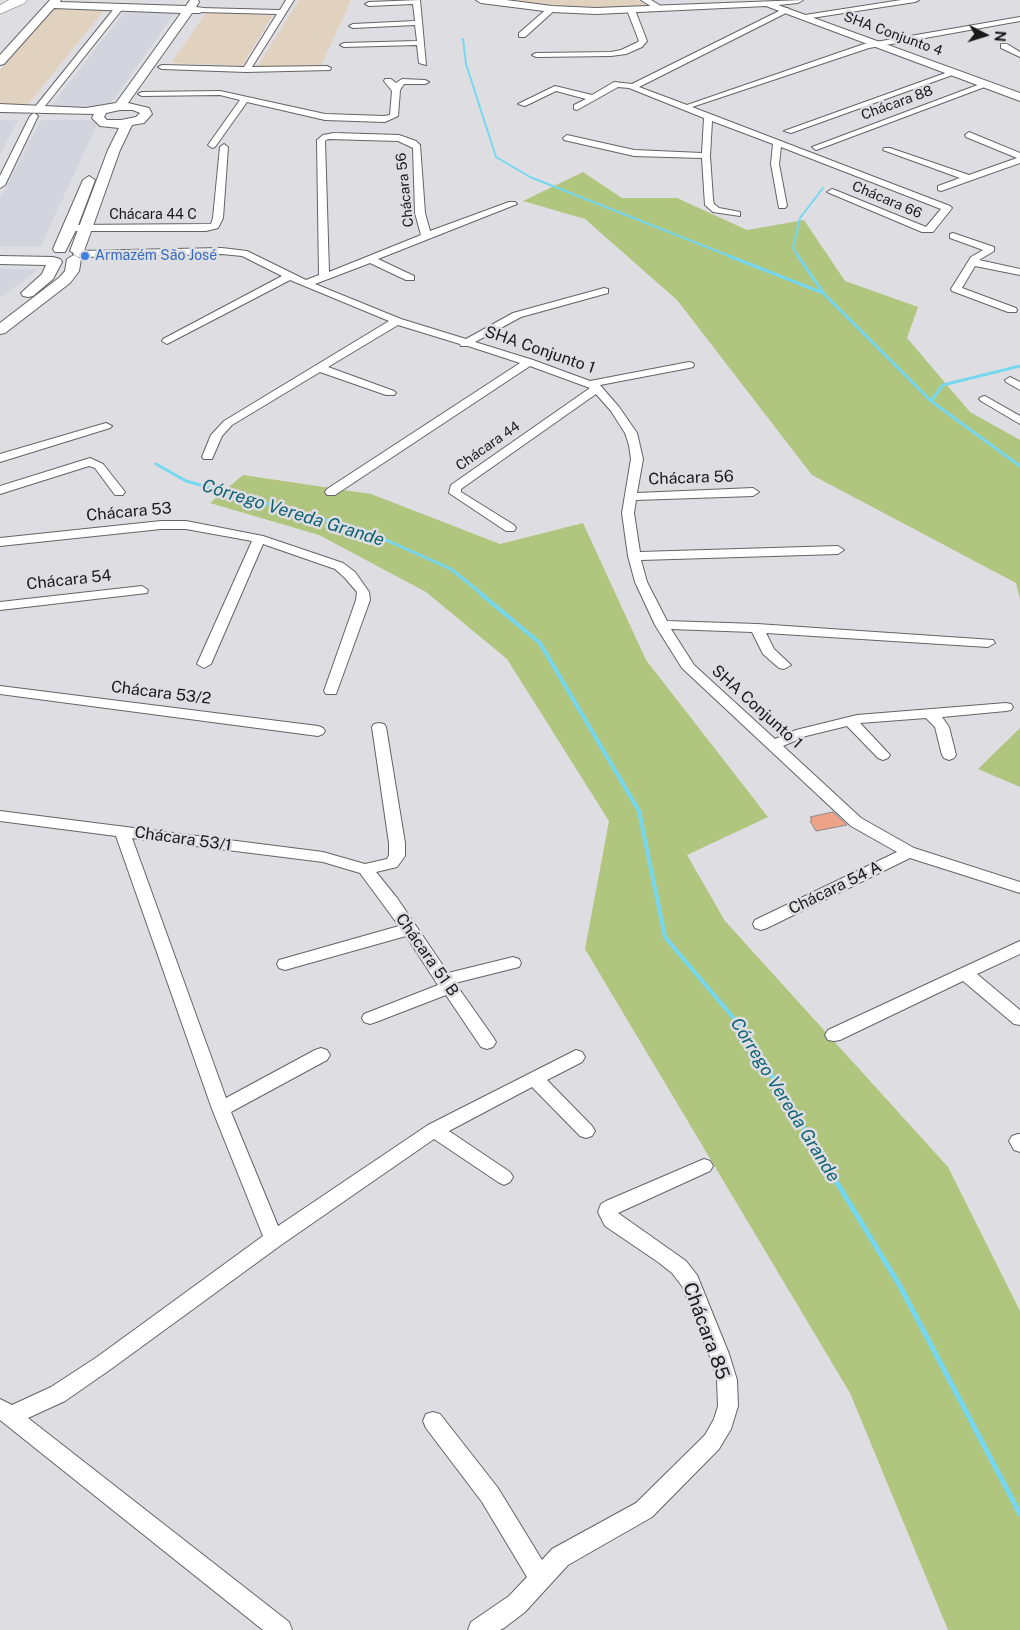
<!DOCTYPE html>
<meta charset="utf-8">
<style>
body{margin:0}
#map{position:relative;width:1020px;height:1630px;overflow:hidden;background:#dedee2;font-family:"Public Sans",sans-serif}
canvas{display:block}
.north{position:absolute;left:960px;top:10px;width:50px;height:50px;-webkit-text-stroke:4px #dedee2;paint-order:stroke;rotate:95deg;font-size:14px;font-weight:700;line-height:20px;text-align:center;color:#19191a}
.north::after{content:'';display:block;margin:auto;width:18px;height:22px;background:#19191a;clip-path:polygon(50% 0,100% 100%,50% 72%,0 100%)}
</style>
<div id="map">
<canvas width="1020" height="1630"></canvas>
<div class="north">N</div>
</div>
<script>
const context = document.querySelector('canvas').getContext('2d');
context.lineJoin = 'round';
function fill(path, color) { context.fillStyle = color; context.fill(path, 'evenodd'); }
const poly = rows => new Path2D(rows.map(r => 'M' + r).join(''));
function strokePath(path, color, width, dash) { context.strokeStyle = color; context.lineWidth = width; context.lineCap = dash ? 'butt' : 'round'; context.setLineDash(dash || []); context.stroke(path); }
function drawText(font, color, halo, rows, align = 'center') {
  context.font = font + ' "Public Sans",sans-serif'; context.lineWidth = 5; context.setLineDash([]); context.textBaseline = 'middle'; context.strokeStyle = halo; context.fillStyle = color; for (const [text, x, y, turn = 0] of rows) {
    context.save(); context.translate(x, y); context.rotate((+turn || 0) * Math.PI / 180); context.textAlign = isNaN(turn) ? turn : align; if (halo) context.strokeText(text, 0, 0); context.fillText(text, 0, 0); context.restore();
  }
}
fill(poly([
 [126,10,176,11,107,109,50,107],
 [0,120,18,120,0,154],
 [41,120,99,120,41,246,0,246,0,198],
 [0,269,39,269,0,298]
]), '#d4d4df');
fill(poly([
 [299,0,351,0,321,66,257,67],
 [508,0,638,0,648,6,605,8,555,7],
 [54,7,105,9,27,106,0,105,0,70],
 [206,13,273,15,242,66,171,63]
]), '#e1d2c0');
fill(poly([
 [583,172,622,198,677,198,747,230,804,220,845,281,918,307,907,338,970,412,1020,440,1020,599,1016,583,812,475,677,300,585,219,523,201],
 [243,475,371,494,500,544,583,523,646,660,768,817,687,855,725,921,948,1167,1020,1311,1020,1630,948,1630,850,1393,585,949,609,821,507,659,426,592,319,535,210,503],
 [1020,728,1020,787,978,769]
]), '#b0c57e');
strokePath(poly([
 [463,39,466,64,496,157,530,177,732,257],
 [799,257,793,248,800,218,823,188]
]), '#76d7f1', 2);
strokePath(poly([
 [729,256,823,293,931,401,1020,466],
 [798,256,822,291],
 [931,401,943,385,1020,366],
 [156,464,186,481,366,531,451,569,483,595]
]), '#76d7f1', 3);
strokePath(poly([
 [481,594,540,643,639,811,665,937,742,1028,750,1042]
]), '#76d7f1', 4);
strokePath(poly([
 [750,1040,900,1286,1020,1514]
]), '#76d7f1', 5);
const building = poly([
 [833,812,847,825,816,831,810,821,812,820,810,817,833,812]
]);
fill(building, '#eea287');
strokePath(building, '#8d8887', 1);
const street = poly([
 [286,0,294,0,252,67,327,66,331,68,330,70,246,72,162,69,158,67,162,65,244,67,277,14,200,12,196,10,200,8,280,10,286,0],
 [420,0,426,65,419,63,417,45,344,47,340,45,344,43,417,41,415,25,353,28,349,26,353,24,415,21,413,4,369,6,365,4,369,2,420,0],
 [641,0,651,0,664,8,657,10,641,0],
 [901,0,919,0,915,2,805,19,801,17,805,15,901,0],
 [117,5,124,7,41,111,35,111,35,107,117,5],
 [549,7,556,9,525,37,519,37,519,33,549,7],
 [628,8,635,10,647,41,642,47,626,54,611,56,536,57,532,55,536,53,611,52,621,50,636,43,639,41,627,10,628,8],
 [785,8,788,8,788,12,639,87,687,105,864,44,1020,17,1020,21,869,48,692,107,950,206,952,208,933,232,922,232,827,192,832,189,835,190,926,227,941,209,781,147,779,164,787,206,785,208,779,208,771,164,773,144,712,121,710,156,713,199,714,204,719,208,740,212,740,216,713,212,705,205,702,158,634,156,564,140,563,138,567,135,634,150,702,153,704,118,629,88,618,87,577,110,574,109,574,105,586,99,556,91,525,106,518,104,555,86,592,95,614,82,632,84,785,8],
 [1001,44,1007,44,1020,52,1020,57,1001,48,1001,44],
 [951,71,958,73,791,133,784,131,951,71],
 [385,79,391,79,396,83,402,79,425,80,429,82,425,84,404,84,400,90,398,116,385,122,325,120,247,102,215,147,212,148,208,145,240,100,220,95,142,96,138,94,142,92,220,91,325,114,384,116,390,115,392,91,384,81,385,79],
 [983,83,990,85,819,149,816,150,812,147,983,83],
 [34,113,38,116,5,185,0,188,0,176,30,116,34,113],
 [969,132,1020,153,1020,163,941,191,938,190,938,186,960,178,883,150,884,148,890,148,969,175,1017,158,966,137,965,135,969,132],
 [334,133,399,135,416,141,420,145,425,213,430,231,509,202,515,202,517,204,378,259,414,276,414,280,406,280,370,263,315,284,401,319,466,339,513,313,604,288,608,289,608,293,521,317,475,342,533,360,590,381,689,362,693,363,694,365,693,367,689,368,600,385,619,407,637,433,643,459,637,493,753,488,759,492,753,496,636,500,634,513,640,552,838,546,844,550,838,554,641,560,647,582,667,621,757,624,993,640,995,643,988,647,766,633,774,649,791,665,784,669,779,668,763,654,752,632,671,629,694,665,775,739,796,730,857,715,1006,703,1011,704,1013,707,1011,710,1006,711,942,717,949,727,956,755,954,758,949,760,944,758,942,755,935,727,926,718,860,723,890,755,888,758,883,760,878,758,847,726,806,736,783,746,861,818,914,848,1020,882,1020,893,910,858,767,928,761,930,755,928,753,924,755,920,897,852,851,826,682,668,655,625,635,582,628,556,622,513,631,459,629,445,625,433,611,411,596,394,461,489,461,492,514,525,516,528,514,531,506,531,449,493,451,485,590,388,530,366,335,495,327,495,325,492,327,489,520,363,468,346,461,346,460,344,398,325,328,367,394,391,396,393,394,395,386,395,320,372,232,425,222,436,212,459,204,459,202,457,211,435,224,421,389,321,290,280,167,344,162,341,163,339,282,276,242,256,222,254,78,257,73,254,78,251,222,248,247,251,306,280,319,275,317,140,323,135,334,133],
 [328,139,398,141,413,148,415,213,421,235,329,272,325,141,328,139],
 [224,144,228,147,223,218,218,228,206,231,70,231,65,228,70,225,211,224,213,218,220,147,224,144],
 [953,233,994,247,994,251,979,260,1020,269,1020,275,975,266,962,288,1016,308,1017,310,1016,312,1008,312,952,291,951,289,971,257,983,250,950,238,950,234,953,233],
 [1010,377,1020,382,1020,390,1006,382,1005,380,1010,377],
 [985,396,1020,416,1020,424,981,401,979,399,981,397,985,396],
 [106,423,112,426,110,428,0,462,0,454,106,423],
 [90,458,103,464,125,492,123,495,115,495,95,468,89,466,0,494,0,486,90,458],
 [161,521,186,521,263,536,343,563,355,572,369,592,370,600,336,694,326,694,324,691,356,600,357,592,345,578,335,569,263,544,211,664,204,668,197,664,252,541,186,529,161,529,0,546,0,538,161,521],
 [142,586,148,590,147,593,0,610,0,602,142,586],
 [0,686,318,726,323,728,325,731,323,734,318,736,0,694,0,686],
 [379,723,384,724,386,727,405,843,405,856,397,867,376,872,397,898,448,973,513,957,519,959,521,963,519,967,455,983,493,1037,496,1042,493,1047,487,1049,481,1047,446,995,376,1022,370,1024,364,1022,362,1018,364,1014,438,985,406,936,285,970,279,968,277,964,279,960,399,926,360,873,323,862,132,838,226,1098,315,1050,321,1048,327,1050,330,1055,327,1060,231,1112,278,1226,428,1125,576,1050,582,1052,585,1057,582,1062,547,1080,592,1126,595,1131,592,1136,586,1138,580,1136,532,1087,449,1131,510,1172,513,1177,510,1182,504,1185,498,1182,434,1139,281,1245,111,1369,65,1401,28,1418,289,1622,292,1630,263,1630,0,1420,0,1399,12,1405,51,1387,97,1357,263,1236,212,1109,116,836,0,821,0,811,323,852,365,864,387,859,389,855,389,843,372,727,374,724,379,723],
 [1020,941,1020,954,977,974,1020,1010,1020,1025,1014,1024,963,981,840,1040,834,1041,828,1040,825,1035,828,1030,1020,941],
 [1018,1134,1020,1134,1020,1152,1014,1150,1009,1141,1012,1136,1018,1134],
 [704,1159,710,1161,713,1166,710,1171,618,1213,686,1261,697,1275,729,1354,737,1380,738,1406,731,1429,719,1449,652,1517,568,1565,525,1612,504,1628,500,1630,468,1630,471,1622,509,1596,527,1577,482,1502,426,1428,423,1421,426,1414,433,1412,440,1414,498,1488,542,1560,552,1549,636,1503,705,1435,714,1419,718,1406,717,1380,709,1354,682,1286,672,1273,658,1262,605,1226,598,1212,601,1204,606,1201,704,1159]
]);
const secondary = poly([
 [50,0,61,0,60,2,186,6,190,0,198,0,199,2,196,7,204,8,205,10,200,13,192,13,128,103,149,108,152,114,144,123,132,125,120,150,84,251,77,255,70,251,108,150,119,128,100,126,92,118,94,114,0,112,0,104,86,108,116,103,181,13,54,8,4,64,0,65,0,55,50,0],
 [120,110,133,110,140,113,136,117,121,120,107,120,104,117,106,113,120,110],
 [476,0,506,0,552,6,596,8,803,0,798,3,778,5,1020,93,1020,101,766,6,596,14,552,12,481,3,476,0],
 [89,176,95,180,77,228,65,252,55,252,53,249,83,180,89,176],
 [74,255,81,259,79,271,70,283,5,333,0,334,0,323,60,277,65,271,67,259,74,255],
 [0,256,53,257,60,259,62,262,53,279,33,296,28,297,23,296,21,293,42,274,46,265,0,264,0,256]
]);
const highway = poly([
 [9,0,27,0,25,3,0,14,0,5,9,0]
]);
strokePath(street, '#646468', 2);
strokePath(secondary, '#646468', 2);
strokePath(highway, '#646468', 1);
fill(street, '#fff');
fill(secondary, '#fff');
fill(highway, '#fff');
for (const [x, y, r, color] of [
 [85,256,5,"#3f7fe0"]
]) { const dot = new Path2D(); dot.arc(x, y, r, 0, 2 * Math.PI); context.fillStyle = color; context.fill(dot); strokePath(dot, '#dedee2', 2); }
drawText('14px', '#19191a', '#dedee2', [
 ["SHA Conjunto 4",893,34,20],
 ["Chácara 88",897,103,-20],
 ["Chácara 56",405,190,-96],
 ["Chácara 66",887,200,23],
 ["Chácara 44 C",153,215],
 ["Chácara 44",488,446,-35]
]);
drawText('14px', '#366cbe', '#dedee2', [
 ["Armazém São José",95,256]
], 'left');
drawText('16px', '#19191a', '#dedee2', [
 ["SHA Conjunto 1",540,350,19],
 ["Chácara 56",691,478,-2],
 ["Chácara 53",129,512,-5],
 ["Chácara 54",69,580,-6],
 ["Chácara 53/2",161,693,7],
 ["SHA Conjunto 1",757,707,42],
 ["Chácara 53/1",183,839,8],
 ["Chácara 54 A",835,888,-26],
 ["Chácara 51 B",427,955,55]
]);
drawText('italic 18px', '#106274', '#dedee2', [
 ["Córrego Vereda Grande",293,513,17],
 ["Córrego Vereda Grande",785,1100,58]
]);
drawText('19px', '#19191a', '#dedee2', [
 ["Chácara 85",706,1331,70]
]);
</script>
